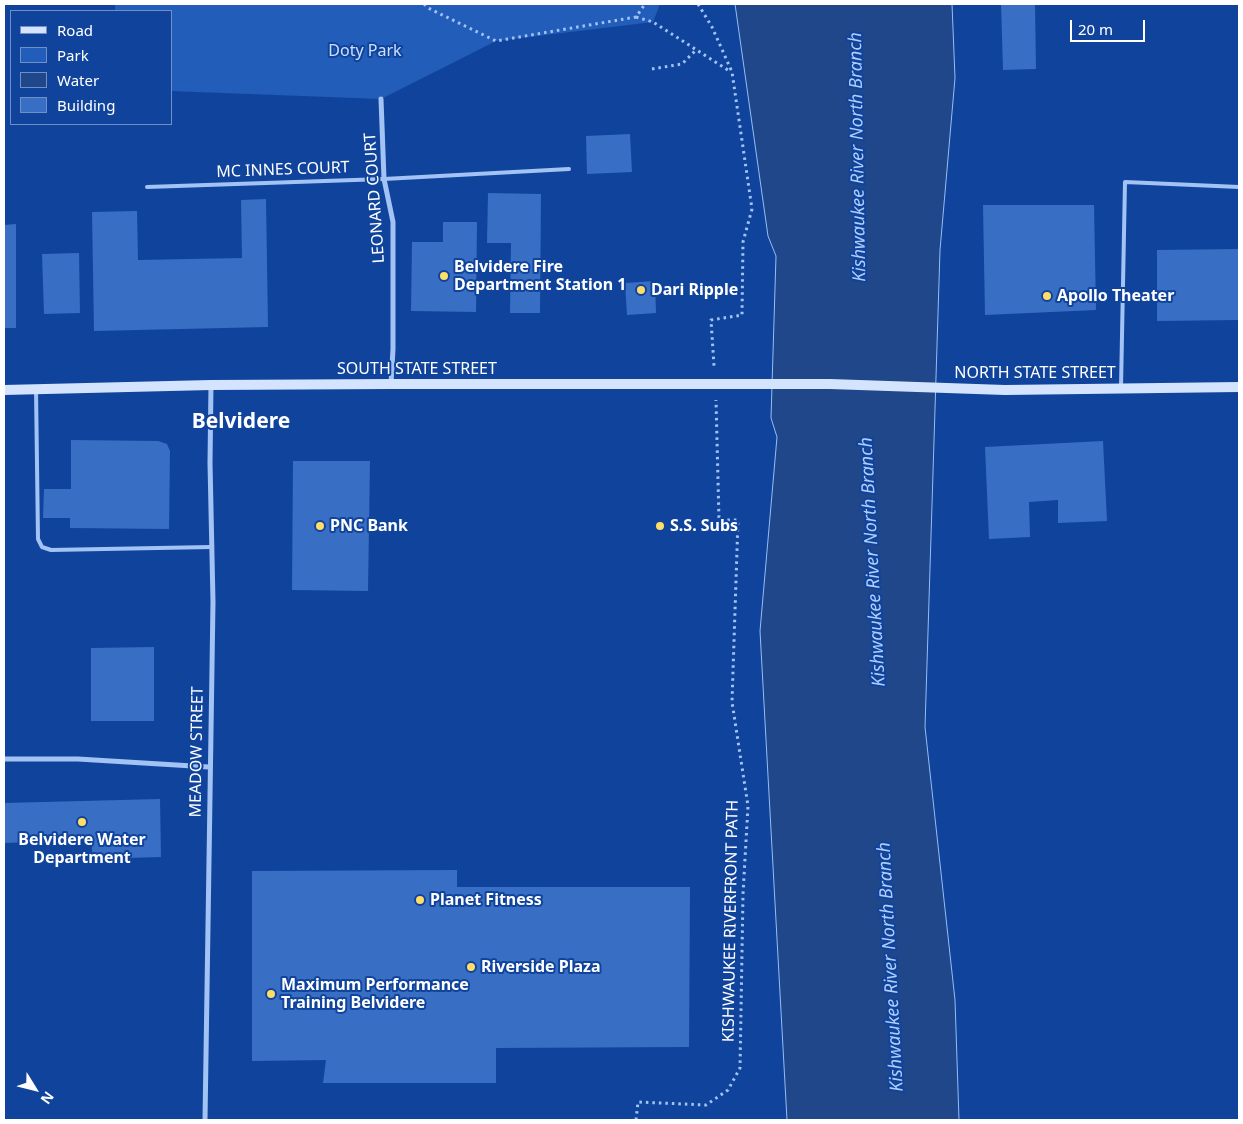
<!DOCTYPE html>
<style>
body{margin:0}
#map{position:relative;width:1243px;height:1124px;overflow:hidden;background:#10449c;font-family:"Noto Sans",sans-serif}
canvas{display:block}
.frame{position:absolute;inset:0;border:5px solid #fff;pointer-events:none}
.legend{position:absolute;left:10px;top:10px;width:162px;height:115px;box-sizing:border-box;background:#10449c;border:1px solid #708fc4;margin:0;padding:6px 9px;list-style:none;font-size:15px;color:#fff}
.legend li{display:flex;align-items:center;gap:10px;height:25px}
.legend b{width:25px;border:1px solid #708fc4}
.north{position:absolute;left:10px;top:1064px;width:50px;height:50px;-webkit-text-stroke:4px #10449c;paint-order:stroke;rotate:126deg;font-size:14px;font-weight:700;line-height:20px;text-align:center;color:#fff}
.north::after{content:'';display:block;margin:auto;width:18px;height:22px;background:#fff;clip-path:polygon(50% 0,100% 100%,50% 72%,0 100%)}
.scale{position:absolute;left:1070px;top:20px;width:75px;height:22px;box-sizing:border-box;border:2px solid #fff;border-top:0;padding-left:6px;font-size:15px;line-height:18px;white-space:nowrap;color:#fff;-webkit-text-stroke:4px #10449c;paint-order:stroke}
</style>
<div id="map">
<canvas width="1243" height="1124"></canvas>
<div class="frame"></div>
<ul class="legend">
<li><b style="height:6px;background:#d4e3fe"></b>Road</li>
<li><b style="height:14px;background:#225dba"></b>Park</li>
<li><b style="height:14px;background:#204789"></b>Water</li>
<li><b style="height:14px;background:#386ec3"></b>Building</li>
</ul>
<div class="north">N</div>
<div class="scale">20 m</div>
</div>
<script>
const context = document.querySelector('canvas').getContext('2d');
context.lineJoin = 'round';
function fill(path, color) { context.fillStyle = color; context.fill(path, 'evenodd'); }
const poly = rows => new Path2D(rows.map(r => 'M' + r).join(''));
function strokePath(path, color, width, dash) { context.strokeStyle = color; context.lineWidth = width; context.lineCap = dash ? 'butt' : 'round'; context.setLineDash(dash || []); context.stroke(path); }
function drawText(font, color, halo, rows, align = 'center') {
  context.font = font + ' "Noto Sans",sans-serif'; context.lineWidth = 4; context.setLineDash([]); context.textBaseline = 'middle'; context.strokeStyle = halo; context.fillStyle = color; for (const [text, x, y, turn = 0] of rows) {
    context.save(); context.translate(x, y); context.rotate((+turn || 0) * Math.PI / 180); context.textAlign = isNaN(turn) ? turn : align; if (halo) context.strokeText(text, 0, 0); context.fillText(text, 0, 0); context.restore();
  }
}
fill(poly([
 [115,4,660,4,653,22,496,41,381,99,171,91,171,11,115,11]
]), '#225dba');
const water = poly([
 [735,4,952,4,955,78,940,250,925,727,955,1000,959,1120,787,1120,760,631,777,437,771,418,776,256,768,236,735,4]
]);
fill(water, '#204789');
strokePath(water, '#95bdf8', 1);
fill(poly([
 [1001,4,1035,4,1036,69,1003,70],
 [630,134,632,172,587,174,586,136],
 [488,193,541,194,540,313,510,313,511,243,487,243],
 [266,199,268,327,94,331,92,212,137,211,138,260,242,258,241,200],
 [983,205,1094,205,1096,310,985,315],
 [443,222,477,222,476,312,411,311,412,242,443,242],
 [16,224,16,328,4,328,4,225],
 [1239,249,1239,320,1157,321,1157,250],
 [79,253,80,313,44,314,42,254],
 [655,281,656,313,627,315,625,283],
 [71,440,158,441,167,444,170,451,169,529,70,528,70,518,43,518,44,489,71,489],
 [1103,441,1107,521,1058,523,1058,500,1029,502,1030,537,989,539,985,447],
 [293,461,370,461,368,591,292,590],
 [154,647,154,721,91,721,91,648],
 [160,799,161,857,92,859,92,840,4,843,4,803],
 [457,870,457,887,690,887,689,1047,496,1048,496,1083,323,1083,326,1060,252,1061,252,871]
]), '#386ec3');
strokePath(poly([
 [424,4,428,8,496,41,636,17,645,4],
 [698,4,712,27,732,72,752,209,743,242,742,315,711,320,714,366],
 [636,17,653,22,731,72],
 [652,69,682,64,696,50],
 [636,1120,638,1102,706,1105,728,1090,740,1068,743,894,748,806,732,702,738,520,719,520,716,400]
]), '#a4c3f5', 3, [2.5, 4]);
strokePath(poly([
 [147,187,384,179,569,169],
 [1121,387,1125,182,1239,187],
 [36,389,38,539,42,547,51,550,211,547]
]), '#a4c3f5', 4);
strokePath(poly([
 [381,99,384,179,393,222,393,349,391,384],
 [4,759,78,759,209,767],
 [205,1120,213,602,210,463,211,385]
]), '#a4c3f5', 5);
strokePath(poly([
 [4,390,211,385,391,384,830,384,1005,390,1239,387]
]), '#d4e3fe', 10);
for (const [x, y, r, color] of [
 [444,276,5,"#ffdd68"],
 [641,290,5,"#ffdd68"],
 [1047,296,5,"#ffdd68"],
 [320,526,5,"#ffdd68"],
 [660,526,5,"#ffdd68"],
 [82,822,5,"#ffdd68"],
 [420,900,5,"#ffdd68"],
 [471,967,5,"#ffdd68"],
 [271,994,5,"#ffdd68"]
]) { const dot = new Path2D(); dot.arc(x, y, r, 0, 2 * Math.PI); context.fillStyle = color; context.fill(dot); strokePath(dot, '#10449c', 2); }
drawText('16px', '#cce0fe', '#10449c', [
 ["Doty Park",365,51]
]);
drawText('16px', '#fff', '#10449c', [
 ["MC INNES COURT",283,170,-2],
 ["LEONARD COURT",375,198,-94],
 ["SOUTH STATE STREET",417,369],
 ["NORTH STATE STREET",1035,373],
 ["MEADOW STREET",197,752,-89],
 ["KISHWAUKEE RIVERFRONT PATH",731,921,-89]
]);
drawText('bold 16px', '#fff', '#10449c', [
 ["Belvidere Fire",454,267],
 ["Department Station 1",454,285],
 ["Dari Ripple",651,290],
 ["Apollo Theater",1057,296],
 ["PNC Bank",330,526],
 ["S.S. Subs",670,526],
 ["Belvidere Water",82,840,"center"],
 ["Department",82,858,"center"],
 ["Planet Fitness",430,900],
 ["Riverside Plaza",481,967],
 ["Maximum Performance",281,985],
 ["Training Belvidere",281,1003]
], 'left');
drawText('italic 18px', '#b0cefb', '#10449c', [
 ["Kishwaukee River North Branch",858,157,-91],
 ["Kishwaukee River North Branch",873,562,-93],
 ["Kishwaukee River North Branch",891,967,-93]
]);
drawText('bold 21px', '#fff', '#10449c', [
 ["Belvidere",241,422]
]);
</script>
